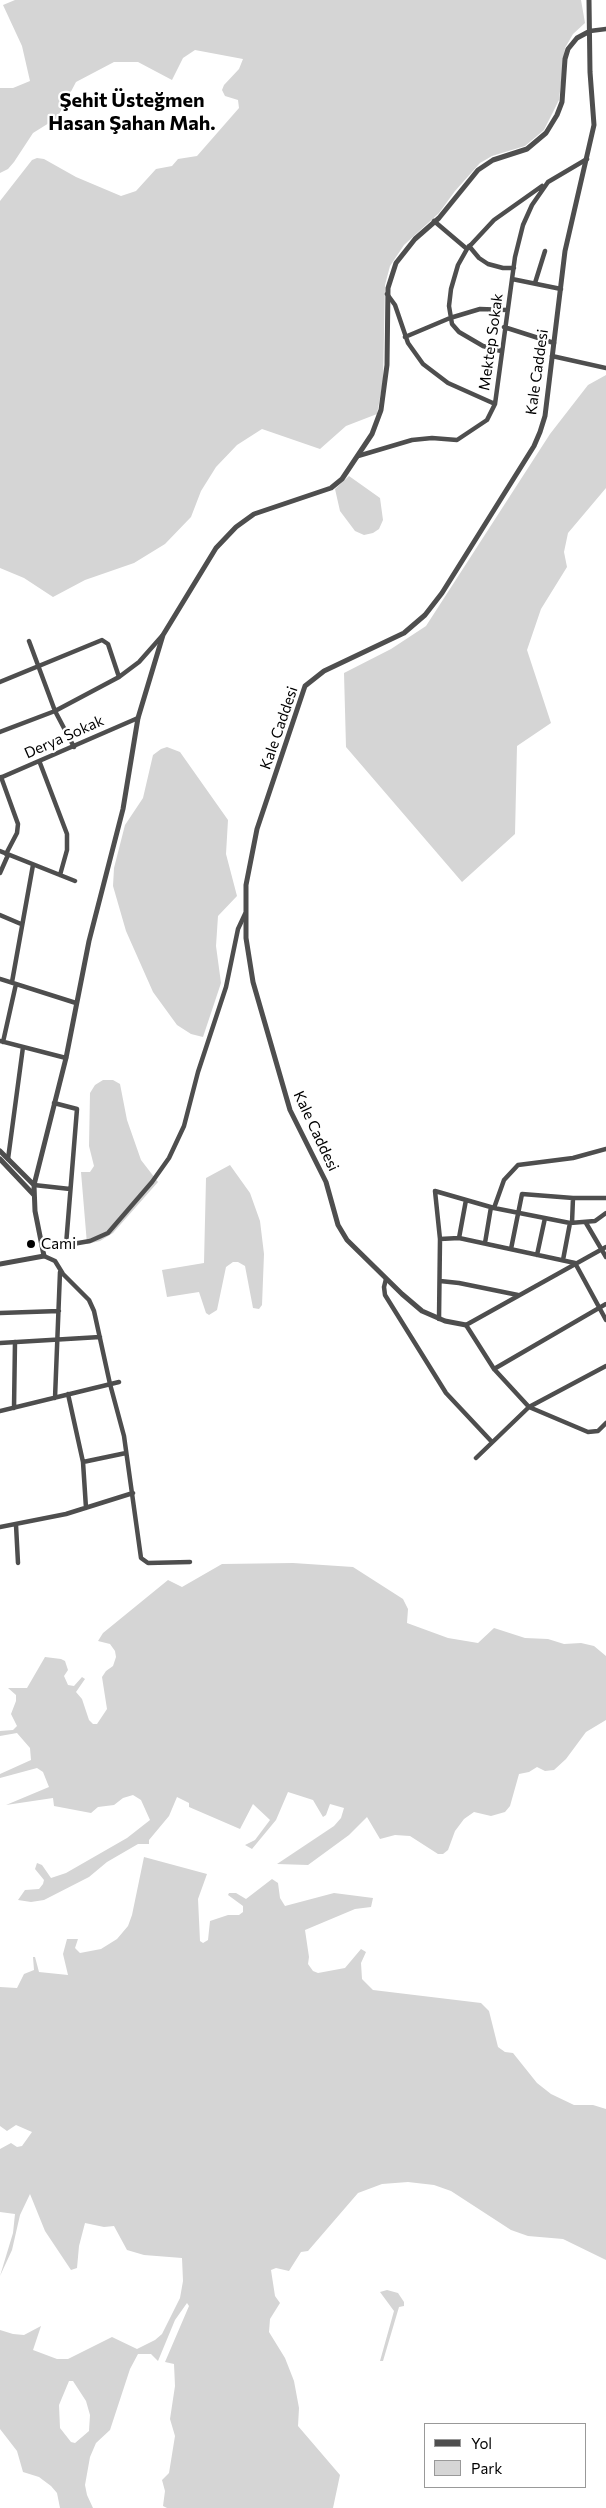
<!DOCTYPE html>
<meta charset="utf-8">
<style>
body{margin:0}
#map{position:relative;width:606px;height:2508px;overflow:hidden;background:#fff;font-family:Commissioner,sans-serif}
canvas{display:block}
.legend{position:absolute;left:424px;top:2423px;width:162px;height:65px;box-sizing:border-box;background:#fff;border:1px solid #999;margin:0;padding:6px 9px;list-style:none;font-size:15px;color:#000}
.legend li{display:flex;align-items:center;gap:10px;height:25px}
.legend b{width:25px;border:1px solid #999}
</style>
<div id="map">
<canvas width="606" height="2508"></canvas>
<ul class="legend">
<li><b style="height:6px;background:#4e4e4e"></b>Yol</li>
<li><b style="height:14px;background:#d5d5d5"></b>Park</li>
</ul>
</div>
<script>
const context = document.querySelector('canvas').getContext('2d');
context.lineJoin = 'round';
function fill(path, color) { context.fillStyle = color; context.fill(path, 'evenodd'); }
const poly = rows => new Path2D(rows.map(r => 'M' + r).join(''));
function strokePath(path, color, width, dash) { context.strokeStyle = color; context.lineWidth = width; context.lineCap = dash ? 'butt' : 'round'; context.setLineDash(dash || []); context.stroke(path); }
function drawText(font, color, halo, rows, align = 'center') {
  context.font = font + ' Commissioner,sans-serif'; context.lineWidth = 4.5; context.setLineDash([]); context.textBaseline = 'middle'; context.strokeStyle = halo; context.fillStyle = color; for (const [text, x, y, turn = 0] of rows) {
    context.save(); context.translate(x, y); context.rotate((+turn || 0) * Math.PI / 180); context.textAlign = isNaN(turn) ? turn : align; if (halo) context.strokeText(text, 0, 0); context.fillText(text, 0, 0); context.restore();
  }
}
fill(poly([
 [15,0,581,0,585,23,573,34,565,48,559,100,544,130,525,146,492,156,480,163,455,191,439,213,404,245,390,266,385,285,383,381,377,414,346,426,320,449,262,429,237,445,216,467,201,491,191,517,165,544,134,563,85,580,53,597,24,578,0,568,0,201,32,160,37,158,44,159,76,177,121,196,136,191,156,169,172,166,178,159,197,156,239,108,238,100,225,96,222,90,224,85,239,69,243,59,195,50,183,58,172,80,138,62,114,62,76,82,57,118,33,133,14,162,8,169,0,173,0,88,13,88,30,81,22,46,3,5],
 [606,375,606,488,568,533,564,552,567,567,541,609,527,650,551,723,517,746,515,834,462,882,346,747,344,673,391,649,426,626,550,434,588,385],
 [349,476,380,498,383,520,379,529,373,533,364,535,355,531,340,511,335,489],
 [167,747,180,752,228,820,226,854,237,896,218,916,216,946,221,983,203,1037,191,1034,177,1025,153,992,126,931,113,886,114,868,125,825,143,798,153,755,161,749],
 [103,1080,113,1080,120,1084,127,1120,141,1160,158,1182,113,1233,100,1241,87,1244,81,1172,90,1172,94,1166,89,1146,90,1093,95,1085],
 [230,1165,250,1193,260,1221,264,1254,262,1305,259,1309,253,1308,245,1266,238,1262,233,1262,226,1267,217,1310,209,1315,206,1313,199,1292,167,1297,162,1270,204,1263,206,1178],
 [293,1563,353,1567,403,1599,408,1609,407,1623,448,1638,478,1643,494,1628,525,1638,548,1639,564,1644,581,1643,594,1646,606,1656,606,1720,586,1732,566,1759,554,1770,545,1771,537,1767,529,1772,519,1774,510,1806,505,1812,491,1816,474,1812,464,1819,455,1831,448,1850,443,1854,438,1854,410,1836,395,1835,380,1839,367,1817,349,1835,308,1865,277,1864,334,1826,341,1818,344,1808,330,1804,326,1815,323,1817,313,1800,288,1792,276,1820,252,1849,245,1845,255,1840,270,1820,253,1804,240,1829,189,1807,189,1803,177,1797,169,1816,149,1840,149,1844,138,1844,107,1862,89,1877,44,1900,31,1902,18,1900,25,1890,39,1889,43,1884,44,1880,35,1869,37,1863,42,1865,51,1878,66,1873,127,1838,150,1820,141,1800,133,1795,123,1798,114,1805,98,1807,91,1813,54,1806,53,1798,6,1805,49,1787,43,1772,37,1768,0,1778,0,1774,31,1760,30,1748,17,1733,0,1736,0,1731,13,1730,17,1726,11,1714,16,1701,16,1695,8,1688,27,1688,45,1657,61,1659,65,1661,68,1670,64,1676,68,1685,74,1686,82,1677,85,1679,76,1692,82,1699,89,1720,93,1724,97,1724,107,1709,102,1677,106,1671,113,1666,116,1657,115,1651,110,1644,98,1641,103,1633,168,1580,182,1587,222,1564],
 [144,1857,207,1874,198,1899,200,1941,203,1943,208,1940,210,1921,228,1915,239,1915,243,1912,243,1906,228,1895,229,1893,236,1893,246,1899,272,1879,278,1883,280,1898,285,1906,334,1893,373,1898,371,1907,355,1909,305,1930,309,1957,308,1964,313,1971,318,1973,345,1968,361,1949,366,1952,361,1963,362,1979,373,1990,481,2003,489,2011,498,2047,505,2052,513,2053,537,2083,551,2094,574,2105,593,2105,606,2109,606,2260,563,2239,528,2236,511,2230,451,2191,434,2185,408,2182,382,2184,358,2193,308,2251,301,2252,289,2271,276,2268,271,2270,275,2296,280,2303,270,2319,269,2332,285,2358,294,2381,299,2408,298,2426,340,2475,333,2508,167,2508,163,2506,165,2491,162,2480,169,2473,175,2436,170,2419,175,2386,174,2364,165,2362,189,2306,187,2303,175,2320,158,2361,151,2354,138,2354,130,2369,110,2430,96,2443,90,2457,85,2485,87,2495,93,2508,60,2508,57,2493,51,2486,39,2477,23,2472,17,2451,0,2429,0,2330,13,2334,24,2335,41,2326,33,2350,57,2359,68,2359,112,2337,137,2349,155,2340,162,2334,180,2298,183,2281,182,2258,144,2255,127,2250,114,2226,104,2227,85,2223,79,2246,77,2268,71,2270,45,2231,30,2194,20,2215,12,2250,0,2276,13,2233,15,2214,0,2212,0,2149,11,2143,17,2147,22,2146,32,2132,16,2125,7,2131,0,2126,0,1987,17,1988,24,1974,34,1970,33,1957,35,1957,39,1972,68,1975,63,1954,67,1939,78,1939,75,1948,80,1953,101,1949,117,1939,128,1926,132,1915],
 [69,2381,73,2381,86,2401,90,2415,89,2431,75,2443,71,2442,60,2428,59,2405],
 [387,2290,398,2293,404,2302,404,2306,399,2307,383,2361,380,2361,394,2311,380,2292]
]), '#d5d5d5');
strokePath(poly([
 [590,31,606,29],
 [434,221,467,249,458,265,451,289,449,306,452,324,459,332,483,346,501,351],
 [469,246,479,258,488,264,503,268,514,268],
 [467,249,494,220,542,186],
 [512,279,561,289],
 [535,283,545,251],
 [387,294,395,305,408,343,423,364,448,383,495,404],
 [504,327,554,343],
 [405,337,450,318,480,309,507,310],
 [552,356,606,368],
 [358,456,412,440,432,438,457,440,487,420,495,404,515,257,523,225,532,205,548,182,587,159],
 [29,641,55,711,74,747],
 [0,682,102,640,108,644,119,677],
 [0,732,55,711,119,677,139,662,162,636],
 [40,763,67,834,67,850,60,875],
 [1,777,18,824,17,833,6,854],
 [0,778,138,718],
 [0,851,75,881],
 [0,873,8,855],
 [0,915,21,924],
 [0,979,76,1003],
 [12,982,33,865],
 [0,1041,66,1058],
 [3,1042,16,984],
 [54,1103,77,1109,66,1245],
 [8,1159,23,1047],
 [34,1185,70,1189],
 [494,1208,504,1180,518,1165,573,1158,606,1149],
 [572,1223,573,1198],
 [586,1223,606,1257],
 [459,1238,466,1200],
 [440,1239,435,1191,494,1208,570,1223,595,1221,606,1213],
 [485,1243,491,1207],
 [606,1247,466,1325,494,1369,529,1407,588,1432,598,1431,606,1423],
 [43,1249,90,1241,108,1233,152,1182,169,1158,184,1126,198,1072,226,987,238,929,245,914],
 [511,1249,522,1194,573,1198,606,1198],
 [537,1255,545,1218],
 [44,1256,55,1261,63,1274,89,1300,94,1311,110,1384,124,1436,141,1558,148,1563,190,1562],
 [563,1260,570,1223],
 [386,1279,384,1287,385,1295,446,1393,492,1442],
 [440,1281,459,1283,518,1295],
 [0,1313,59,1311],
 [439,1319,440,1239,459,1238,575,1263,606,1320],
 [0,1343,100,1337],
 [494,1369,606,1304],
 [68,1394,83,1462,86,1508],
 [55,1398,60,1272],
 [14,1408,15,1342],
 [0,1411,119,1382],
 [476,1458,529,1407,606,1366],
 [83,1462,126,1453],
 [16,1525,18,1563],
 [0,1527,66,1514,133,1493]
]), '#4e4e4e', 4.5);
strokePath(poly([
 [0,1151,34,1185],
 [0,1159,34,1195],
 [0,1264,44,1256,35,1211,34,1185,66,1058,89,941,123,809,138,718,163,635,216,548,236,527,254,514,331,488,342,479,372,434,381,410,387,365,388,288,396,263,415,239,439,218,478,170,493,160,527,149,546,133,557,115,562,102,565,59,568,49,577,38,590,31],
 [466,1325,445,1321,422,1311,402,1294,347,1240,338,1225,326,1182,290,1110,253,982,246,938,246,885,257,829,305,686,324,671,404,633,425,615,442,593,534,446,540,432,545,416,565,251,594,125,590,72,589,0]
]), '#4e4e4e', 5);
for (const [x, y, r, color] of [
 [31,1244,5,"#000"]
]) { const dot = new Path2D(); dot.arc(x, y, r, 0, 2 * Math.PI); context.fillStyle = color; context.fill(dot); strokePath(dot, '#fff', 2); }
drawText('15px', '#000', '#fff', [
 ["Mektep Sokak",491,342,-82],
 ["Kale Caddesi",537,372,-82],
 ["Kale Caddesi",279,728,-71],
 ["Derya Sokak",64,737,-24],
 ["Kale Caddesi",316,1131,65]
]);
drawText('15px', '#000', '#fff', [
 ["Cami",41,1244]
], 'left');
drawText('bold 20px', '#000', '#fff', [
 ["Şehit Üsteğmen",132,100],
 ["Hasan Şahan Mah.",132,123]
]);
</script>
